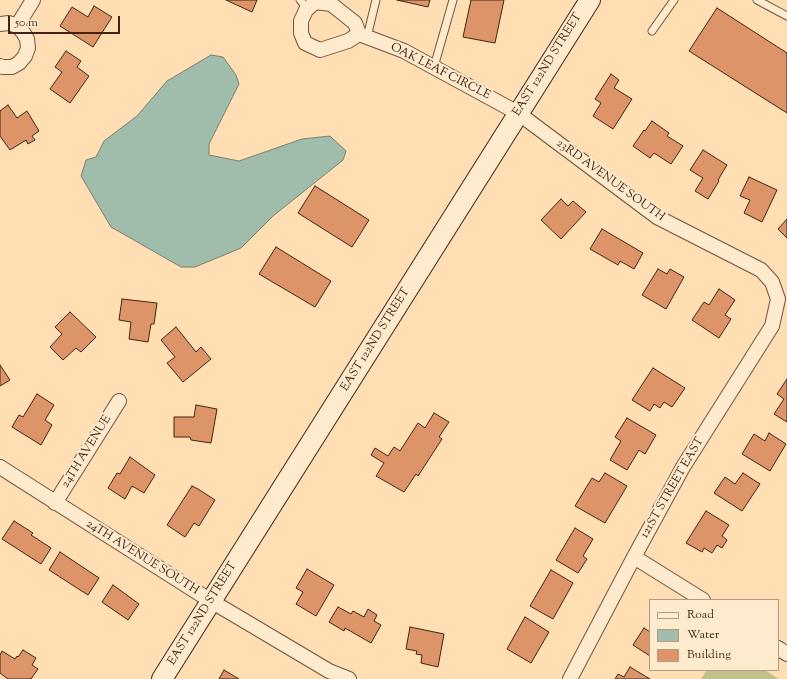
<!DOCTYPE html>
<style>
body{margin:0}
#map{position:relative;width:787px;height:679px;overflow:hidden;background:#fedeb2;font-family:"Sorts Mill Goudy",serif}
canvas{display:block}
.legend{position:absolute;left:649px;top:599px;width:130px;height:72px;box-sizing:border-box;background:#feeacd;border:1px solid #b39b83;margin:0;padding:5px 7px;list-style:none;font-size:12px;color:#432414}
.legend li{display:flex;align-items:center;gap:8px;height:20px}
.legend b{width:20px;border:1px solid #b39b83}
.scale{position:absolute;left:8px;top:16px;width:112px;height:18px;box-sizing:border-box;border:2px solid #432414;border-top:0;padding-left:5px;font-size:12px;line-height:14px;white-space:nowrap;color:#432414;-webkit-text-stroke:3px #feeacd;paint-order:stroke}
</style>
<div id="map">
<canvas width="787" height="679"></canvas>
<ul class="legend">
<li><b style="height:5px;background:#feeacd"></b>Road</li>
<li><b style="height:11px;background:#a0bcaa"></b>Water</li>
<li><b style="height:11px;background:#de9469"></b>Building</li>
</ul>
<div class="scale">50 m</div>
</div>
<script>
const context = document.querySelector('canvas').getContext('2d');
context.lineJoin = 'round';
function fill(path, color) { context.fillStyle = color; context.fill(path, 'evenodd'); }
const poly = rows => new Path2D(rows.map(r => 'M' + r).join(''));
function strokePath(path, color, width, dash) { context.strokeStyle = color; context.lineWidth = width; context.lineCap = dash ? 'butt' : 'round'; context.setLineDash(dash || []); context.stroke(path); }
function drawText(font, color, halo, rows, align = 'center') {
  context.font = font + ' "Sorts Mill Goudy",serif'; context.lineWidth = 4; context.setLineDash([]); context.textBaseline = 'middle'; context.strokeStyle = halo; context.fillStyle = color; for (const [text, x, y, turn = 0] of rows) {
    context.save(); context.translate(x, y); context.rotate((+turn || 0) * Math.PI / 180); context.textAlign = isNaN(turn) ? turn : align; if (halo) context.strokeText(text, 0, 0); context.fillText(text, 0, 0); context.restore();
  }
}
fill(poly([
 [707,670,765,670,779,679,701,679]
]), '#c0c18c');
const water = poly([
 [211,55,223,57,236,75,239,84,209,144,209,155,239,161,302,139,330,136,346,151,343,160,273,216,241,248,195,267,181,267,111,227,81,176,86,160,96,157,104,141,137,116,167,81,211,55]
]);
fill(water, '#a0bcaa');
strokePath(water, '#7b7f6e', 1);
const building = poly([
 [226,0,257,0,252,12,226,0],
 [397,0,430,0,428,7,397,0],
 [471,0,504,0,495,43,463,37,471,0],
 [94,6,112,17,93,47,60,26,72,7,88,17,94,6],
 [717,8,787,53,787,113,689,51,717,8],
 [66,51,81,61,77,67,89,76,70,103,50,89,62,72,55,67,66,51],
 [611,74,619,80,614,88,632,99,613,129,593,116,601,103,595,99,611,74],
 [8,105,17,118,27,111,39,131,32,136,35,140,28,144,26,140,10,150,0,136,0,111,8,105],
 [652,121,669,133,667,136,683,146,671,164,654,153,650,158,633,146,644,130,645,131,652,121],
 [703,150,727,165,718,180,719,181,708,199,695,191,703,178,690,170,703,150],
 [749,177,777,190,762,222,744,213,750,200,740,196,749,177],
 [315,186,369,220,352,247,298,213,315,186],
 [561,199,568,206,573,201,586,212,561,239,541,220,561,199],
 [787,219,787,238,778,229,787,219],
 [602,229,643,253,634,269,620,261,618,265,590,249,602,229],
 [276,247,331,281,315,307,259,274,276,247],
 [658,269,667,274,670,269,684,277,666,309,642,295,658,269],
 [719,289,735,300,725,315,731,319,719,338,692,320,704,302,709,305,719,289],
 [122,299,157,303,154,324,151,324,148,342,129,339,131,322,119,320,122,299],
 [70,312,96,337,81,352,76,348,63,360,50,347,62,334,55,327,70,312],
 [176,327,196,352,201,347,211,359,183,382,167,363,175,357,161,340,176,327],
 [0,365,10,380,0,386,0,365],
 [653,368,685,388,672,407,664,402,660,408,654,404,650,411,632,400,653,368],
 [787,379,787,422,774,414,784,399,777,394,787,379],
 [37,394,54,405,45,420,52,425,41,445,12,427,19,415,23,417,37,394],
 [196,405,217,409,211,443,191,440,190,437,174,437,174,417,194,417,196,405],
 [434,413,449,422,439,437,442,439,418,476,416,474,404,492,376,476,384,463,371,455,375,448,388,456,394,447,400,451,418,423,425,428,434,413],
 [627,418,656,435,645,454,639,450,627,470,610,460,621,441,615,437,627,418],
 [769,433,786,444,770,471,742,454,754,434,765,441,769,433],
 [130,457,155,475,144,493,132,486,125,499,108,488,117,473,120,474,130,457],
 [605,473,627,486,605,523,575,506,592,478,599,482,605,473],
 [743,473,760,484,742,511,714,493,725,477,735,484,743,473],
 [192,486,198,489,215,500,199,526,194,523,185,537,167,525,192,486],
 [706,511,729,525,722,536,727,540,722,548,717,545,712,553,704,548,702,552,686,543,706,511],
 [14,521,33,533,31,535,51,548,41,564,2,539,14,521],
 [575,528,593,539,583,556,587,559,578,573,556,560,575,528],
 [60,552,99,578,88,595,49,570,60,552],
 [307,569,334,585,316,616,296,604,303,592,296,588,307,569],
 [551,570,573,583,553,619,530,606,551,570],
 [113,585,139,604,128,620,102,602,113,585],
 [338,607,351,614,353,611,364,617,368,609,377,615,374,621,381,625,371,643,345,628,344,631,329,622,338,607],
 [525,617,549,632,531,663,507,649,525,617],
 [410,627,444,634,438,667,421,663,422,655,416,654,417,651,406,649,410,627],
 [644,628,650,632,650,656,633,645,644,628],
 [23,650,36,658,32,665,38,669,31,679,8,679,0,673,0,655,2,651,15,659,17,656,18,657,23,650],
 [630,667,650,679,615,679,618,674,624,677,630,667],
 [224,670,239,679,219,679,224,670]
]);
fill(building, '#de9469');
strokePath(building, '#432414', 1);
const lane = poly([
 [300,0,308,9],
 [757,0,787,16],
 [652,31,674,0],
 [367,37,376,0],
 [434,67,453,0]
]);
const street = poly([
 [315,2,331,4,355,23,359,34,348,41,320,50,305,43,301,33,301,21,306,10,315,2],
 [0,24,9,23,17,26,23,32,27,39,28,48,25,56,19,63,12,67,3,67,0,66],
 [17,26,33,0],
 [359,34,404,51,518,113,657,217,761,270,772,282,778,299,772,326,683,467,634,557,570,679],
 [0,467,211,601,329,671,349,679],
 [55,503,119,401],
 [634,557,703,600],
 [778,648,787,654]
]);
const secondary = poly([
 [162,679,590,0]
]);
strokePath(lane, '#72523c', 9);
strokePath(street, '#72523c', 16);
strokePath(secondary, '#432414', 22);
strokePath(lane, '#feeacd', 7);
strokePath(street, '#feeacd', 14);
strokePath(secondary, '#feeacd', 20);
drawText('12px', '#432414', '#feeacd', [
 ["EAST 122ND STREET",548,65,-58],
 ["OAK LEAF CIRCLE",440,72,27],
 ["23RD AVENUE SOUTH",610,181,36],
 ["EAST 122ND STREET",376,340,-58],
 ["24TH AVENUE",87,452,-58],
 ["121ST STREET EAST",673,488,-60],
 ["24TH AVENUE SOUTH",142,558,32],
 ["EAST 122ND STREET",203,614,-58]
]);
</script>
